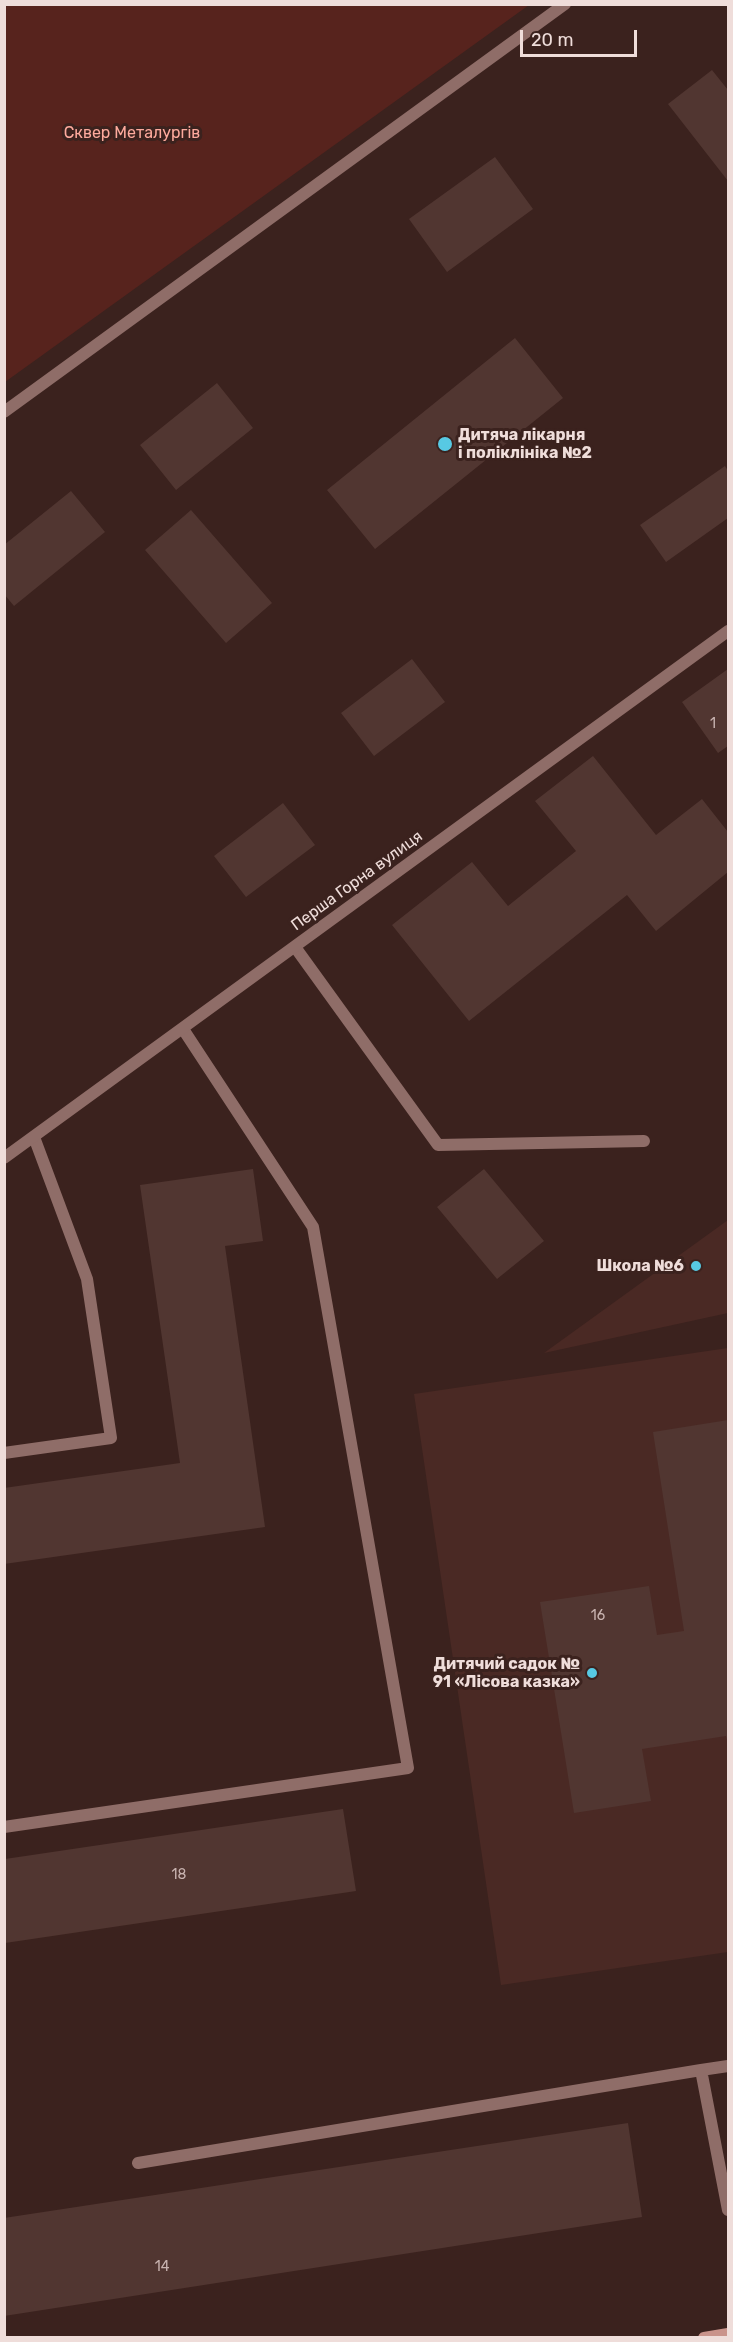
<!DOCTYPE html>
<meta charset="utf-8">
<style>
body{margin:0}
#map{position:relative;width:733px;height:2342px;overflow:hidden;background:#3b221e;font-family:Rubik,sans-serif}
canvas{display:block}
.frame{position:absolute;inset:0;border:6px solid #efddda;pointer-events:none}
.scale{position:absolute;left:520px;top:30px;width:117px;height:27px;box-sizing:border-box;border:3px solid #efddda;border-top:0;padding-left:8px;font-size:18px;line-height:21px;white-space:nowrap;color:#efddda;-webkit-text-stroke:4px #3b221e;paint-order:stroke}
</style>
<div id="map">
<canvas width="733" height="2342"></canvas>
<div class="frame"></div>
<div class="scale">20 m</div>
</div>
<script>
const context = document.querySelector('canvas').getContext('2d');
context.lineJoin = 'round';
function fill(path, color) { context.fillStyle = color; context.fill(path, 'evenodd'); }
const poly = rows => new Path2D(rows.map(r => 'M' + r).join(''));
function strokePath(path, color, width, dash) { context.strokeStyle = color; context.lineWidth = width; context.lineCap = dash ? 'butt' : 'round'; context.setLineDash(dash || []); context.stroke(path); }
function drawText(font, color, halo, rows, align = 'center') {
  context.font = font + ' Rubik,sans-serif'; context.lineWidth = 6; context.setLineDash([]); context.textBaseline = 'middle'; context.strokeStyle = halo; context.fillStyle = color; for (const [text, x, y, turn = 0] of rows) {
    context.save(); context.translate(x, y); context.rotate((+turn || 0) * Math.PI / 180); context.textAlign = isNaN(turn) ? turn : align; if (halo) context.strokeText(text, 0, 0); context.fillText(text, 0, 0); context.restore();
  }
}
fill(poly([
 [728,1220,728,1313,544,1353],
 [728,1348,728,1952,501,1985,414,1394]
]), '#4a2924');
fill(poly([
 [5,4,529,4,529,5,5,382]
]), '#57231d');
fill(poly([
 [712,70,728,90,728,181,668,104],
 [495,157,533,209,447,272,409,219],
 [515,338,563,398,375,549,327,490],
 [217,383,253,428,176,490,140,445],
 [725,466,728,471,728,518,666,562,640,525],
 [71,491,105,532,14,606,4,594,4,545],
 [191,510,272,603,226,643,145,550],
 [412,659,445,702,374,756,341,713],
 [728,669,728,746,718,753,682,702],
 [593,756,656,835,702,799,728,832,728,872,656,931,627,895,469,1021,392,925,472,862,508,906,576,851,535,801],
 [283,803,315,845,246,897,214,856],
 [253,1169,263,1241,225,1246,265,1527,4,1564,4,1488,180,1463,140,1185],
 [484,1169,544,1241,497,1279,437,1207],
 [728,1420,728,1744,726,1736,642,1749,651,1801,574,1813,540,1602,649,1586,657,1635,684,1631,653,1432],
 [343,1809,356,1891,5,1943,5,1859],
 [628,2123,642,2217,4,2316,4,2218]
]), '#513631');
strokePath(poly([
 [295,947,438,1145,644,1141],
 [4,1453,111,1438,87,1279,34,1137],
 [4,1827,408,1768,313,1227,183,1029],
 [728,2066,701,2070,728,2210],
 [138,2163,701,2070]
]), '#8f6d68', 12);
strokePath(poly([
 [4,412,565,4],
 [4,1158,728,631]
]), '#8f6d68', 12);
strokePath(poly([
 [704,2338,728,2334]
]), '#c9938b', 12);
for (const [x, y, r, color] of [
 [445,444,8,"#57c9e3"],
 [696,1266,6,"#57c9e3"],
 [592,1673,6,"#57c9e3"]
]) { const dot = new Path2D(); dot.arc(x, y, r, 0, 2 * Math.PI); context.fillStyle = color; context.fill(dot); strokePath(dot, '#3b221e', 2); }
drawText('14px', '#c8b3b0', null, [
 ["1",713,724],
 ["16",598,1616],
 ["18",179,1875],
 ["14",162,2267]
]);
drawText('16px', '#feaa9d', '#3b221e', [
 ["Сквер Металургів",132,133]
]);
drawText('bold 16px', '#efddda', '#3b221e', [
 ["Дитяча лікарня",458,435,"left"],
 ["і поліклініка №2",458,453,"left"],
 ["Школа №6",684,1266],
 ["Дитячий садок №",580,1664],
 ["91 «Лісова казка»",580,1682]
], 'right');
drawText('16px', '#efddda', '#3b221e', [
 ["Перша Горна вулиця",357,881,-36]
]);
</script>
